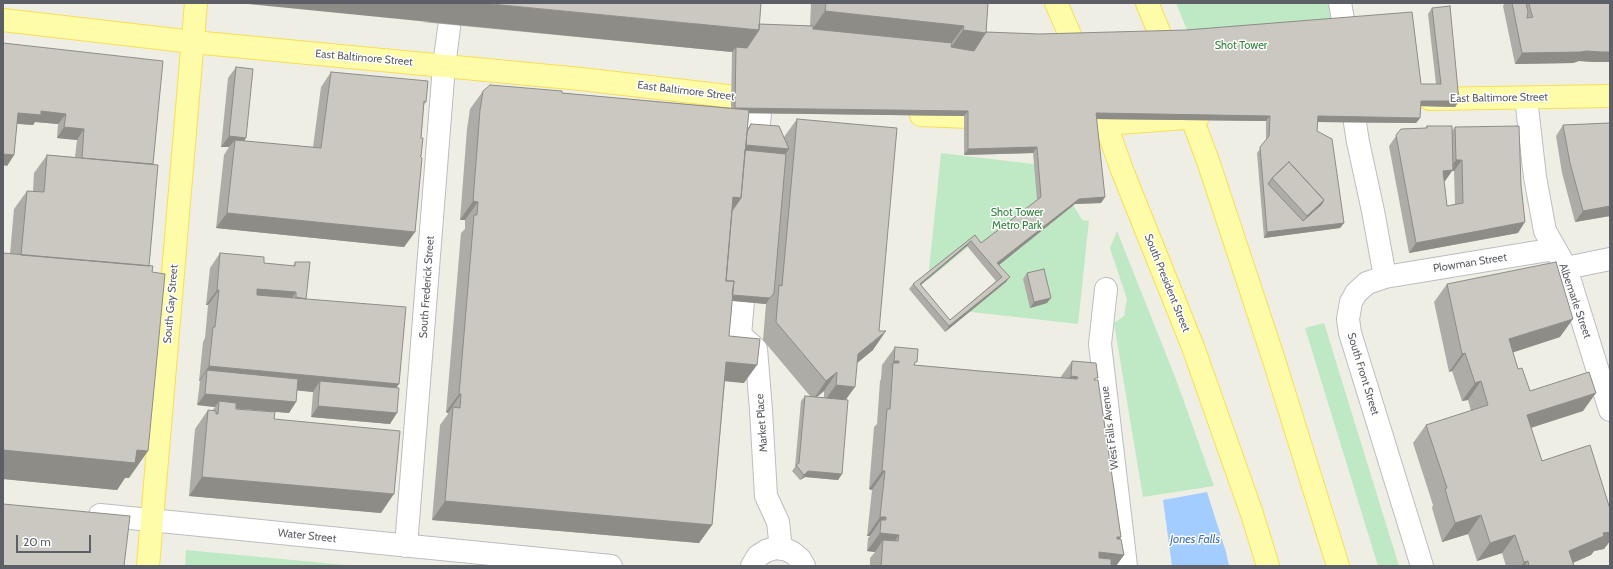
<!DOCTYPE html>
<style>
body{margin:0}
#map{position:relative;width:1613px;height:569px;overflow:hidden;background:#efeee4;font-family:Cabin,sans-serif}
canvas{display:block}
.frame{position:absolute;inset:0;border:4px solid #5c5f65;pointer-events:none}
.scale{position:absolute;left:16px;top:535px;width:75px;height:18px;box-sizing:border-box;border:2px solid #5c5f65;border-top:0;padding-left:5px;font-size:12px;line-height:14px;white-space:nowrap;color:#5c5f65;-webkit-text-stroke:3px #fff;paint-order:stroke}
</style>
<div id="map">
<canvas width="1613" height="569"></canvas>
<div class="frame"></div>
<div class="scale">20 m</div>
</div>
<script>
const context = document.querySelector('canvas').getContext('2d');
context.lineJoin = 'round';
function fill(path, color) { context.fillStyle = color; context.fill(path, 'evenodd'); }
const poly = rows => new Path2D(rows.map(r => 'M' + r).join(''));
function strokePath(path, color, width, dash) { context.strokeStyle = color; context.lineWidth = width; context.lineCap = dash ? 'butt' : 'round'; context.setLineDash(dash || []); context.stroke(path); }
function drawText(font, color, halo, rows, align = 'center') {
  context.font = font + ' Cabin,sans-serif'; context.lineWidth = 3; context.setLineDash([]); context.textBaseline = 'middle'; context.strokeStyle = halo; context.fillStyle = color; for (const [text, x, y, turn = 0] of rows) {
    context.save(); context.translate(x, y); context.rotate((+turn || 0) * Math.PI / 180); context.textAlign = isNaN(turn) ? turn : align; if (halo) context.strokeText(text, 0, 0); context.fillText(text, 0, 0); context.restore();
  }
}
fill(poly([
 [1176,3,1352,3,1366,74,1208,82],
 [941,153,1050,166,1082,220,1089,221,1078,324,963,311,997,282,968,247,928,280],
 [1117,231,1177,382,1214,486,1143,497,1114,323,1124,316,1127,299,1110,248],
 [1324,323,1399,566,1378,566,1305,328],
 [186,550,356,566,185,566]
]), '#bfe8c4');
fill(poly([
 [1207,492,1226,552,1229,566,1172,566,1163,500]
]), '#a4cdff');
const minor = poly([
 [1340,3,1348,47],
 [1353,93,1355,123,1358,142,1373,211,1385,277],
 [1526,98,1535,177,1545,231,1566,268,1610,410],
 [758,136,761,100],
 [1566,268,1610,259],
 [1106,289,1100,344,1126,566],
 [743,301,740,335,756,349,761,410,766,496,778,522,781,549],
 [100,515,611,566],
 [406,546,444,66,449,28],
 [752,566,758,556,766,551,775,548,785,549,793,553,800,559,804,566],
 [1422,566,1350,333,1348,319,1351,302,1356,293,1367,283,1385,277,1555,249]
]);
const major = poly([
 [1056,3,1081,60],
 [1147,3,1170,58],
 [3,20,193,42,581,79,762,100],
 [1430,99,1610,96],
 [1187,105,1208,161,1274,360,1338,566],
 [1101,111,1122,170,1193,347,1252,514,1268,566],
 [921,115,993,118],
 [1067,122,1106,124,1198,117],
 [148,566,196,3]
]);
strokePath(minor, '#bcbdc3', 24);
strokePath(major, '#f8de54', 24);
strokePath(minor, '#fff', 22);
strokePath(major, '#fffca9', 22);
fill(poly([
 [811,3,988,3,986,32,1421,84,1436,84,1428,14,1432,8,1459,101,1455,107,1420,106,1420,118,1416,123,1318,122,1317,131,1344,223,1340,228,1264,238,1257,153,1266,141,1266,121,1096,119,1105,197,1101,203,1075,204,999,265,1006,282,945,332,909,289,913,284,975,235,981,243,1037,200,1033,153,964,155,964,116,748,113,747,129,751,124,784,137,797,119,873,350,857,363,846,400,842,474,838,480,805,477,800,480,792,471,795,467,801,401,805,396,810,396,763,340,766,304,732,301,729,336,744,383,725,381,712,525,699,543,432,520,440,425,448,414,448,413,446,412,461,233,465,229,465,220,460,220,467,129,470,109,483,91,562,93,731,108,732,52,422,22,759,24,810,26],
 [967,246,996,281,950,320,921,285],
 [824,391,824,397,817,397],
 [1505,3,1610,3,1594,62,1579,61,1573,63,1515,64,1503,6],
 [3,43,153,164,129,478,125,478,117,490,3,479,3,253,10,254,14,209,27,191,33,191,34,173,47,155,75,157,77,140,57,138,58,124,35,122,33,125,17,124,14,155,7,166],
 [236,67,246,138,244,141,313,147,321,87,331,72,426,102,424,105,421,138,421,157,415,232,404,247,216,228,224,155,229,147,221,147,228,78],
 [1610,123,1610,216,1575,222,1562,173,1556,136,1563,125],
 [1427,126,1452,131,1455,127,1518,233,1409,253,1389,146,1401,129,1425,128],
 [1452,171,1454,171,1455,204,1447,206,1444,181,1445,181],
 [220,253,264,263,293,266,295,262,306,299,399,384,396,388,390,424,311,417,313,392,297,390,296,402,289,413,236,408,274,419,381,513,189,496,195,429,208,410,212,411,215,407,197,405,200,381,199,381,203,342,205,338,208,305,206,305,210,268],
 [1027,273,1047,303,1030,308,1023,279],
 [1447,284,1560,337,1513,352,1518,369,1530,391,1583,411,1531,428,1542,461,1610,509,1610,541,1604,549,1594,551,1591,555,1573,563,1574,566,1506,566,1502,553,1477,561,1468,534,1442,542,1432,508,1433,505,1413,443,1426,425,1471,411,1468,400,1462,401,1452,371,1449,372,1434,302],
 [895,347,915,365,1060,378,1072,361,1096,380,1121,537,1119,539,1124,555,1116,566,870,566,870,558,875,552,867,551,868,538,870,536,867,536,872,490,869,489,874,427,877,424,880,381,881,379,882,365]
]), '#aeaca6');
fill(poly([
 [238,3,481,3,759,30,743,53,736,47,732,52],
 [825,11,964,26,948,48,809,34],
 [963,30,986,33,970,56,947,53],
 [1586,51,1610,52,1610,62,1594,62,1579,61,1573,63,1515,64,1522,53],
 [1421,101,1459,101,1455,107,1417,106],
 [735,108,968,111,964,116,731,113],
 [41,111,66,114,58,124,35,122,33,125,10,123,18,113],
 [1096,113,1270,116,1266,121,1092,119],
 [1318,116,1420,118,1416,123,1315,122],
 [64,127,84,129,77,140,57,138],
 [229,136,246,138,239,148,235,140,229,147,221,147],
 [741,144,789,149,782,159,737,155],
 [1037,147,1033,153,964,155,968,149],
 [3,154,14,155,7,166,3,165],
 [1456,160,1462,160,1454,171,1452,171,1445,181,1436,181,1443,171,1448,170],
 [733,197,741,198,728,216],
 [1105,197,1101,203,1075,204,994,269,997,263,1079,199],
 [1324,200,1317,211,1299,227,1307,216],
 [473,201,478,202,465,220,460,220],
 [1610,206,1610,216,1575,222,1583,211],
 [227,213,415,232,404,247,216,228],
 [1525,222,1518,233,1409,253,1416,243],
 [1344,223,1340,228,1264,238,1267,232],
 [971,241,967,246,917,288,920,284],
 [1010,277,1006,282,945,332,949,326],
 [257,289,296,292,286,307,247,304],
 [217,290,219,290,208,305,206,305],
 [717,294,770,298,766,304,713,299],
 [1051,298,1047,303,1030,308,1034,302],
 [1573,319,1560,337,1496,358,1509,339],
 [886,331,873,350,845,373,858,354],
 [1465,353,1452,371,1449,372,1462,354],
 [894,361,899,361,892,371,893,363,881,379],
 [726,362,757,365,744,383,713,380],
 [209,366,399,384,388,399,320,381,313,392,206,382,207,370,200,381,199,381],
 [837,372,824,391,813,400,826,381],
 [1071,376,1078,377,1065,395,1058,394],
 [1481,381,1468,400,1462,401,1475,383],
 [836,385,855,387,842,405,823,403],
 [1596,393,1583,411,1514,433,1527,415],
 [205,394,296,402,289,413,218,407,219,401,215,407,197,405],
 [459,394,461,394,448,413,446,412],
 [318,406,397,413,390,424,311,417],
 [3,450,137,450,148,451,129,478,125,478,117,490,3,479],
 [808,471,842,474,838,480,805,477,800,480,804,475],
 [882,471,885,471,872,490,869,489],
 [202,477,394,494,381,513,189,496],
 [445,501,712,525,699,543,432,520],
 [1481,515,1468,534,1442,542,1455,523],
 [880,517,886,517,880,526,881,520,870,536,867,536],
 [1610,532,1610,541,1604,549,1594,551,1591,555,1565,566,1569,551,1603,533],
 [880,533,899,535,886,553,883,540,875,552,867,551],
 [1515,535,1502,553,1477,561,1490,543],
 [1117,537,1121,537,1110,553,1124,555,1116,566,1090,566,1099,552],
 [1528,561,1524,566,1521,566,1524,562]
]), '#8d8c87');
const building = poly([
 [481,3,761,3,759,30,481,3],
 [826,3,988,3,986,33,963,30,964,26,825,11,826,3],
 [1512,3,1526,3,1528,12,1527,18,1533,17,1531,12,1529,3,1610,3,1610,52,1602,52,1586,51,1581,52,1522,53,1512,3],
 [1450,6,1459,101,1421,101,1420,118,1318,116,1317,131,1332,139,1344,223,1267,232,1260,147,1269,136,1270,116,1096,113,1105,197,1079,199,997,263,1010,277,949,326,913,284,975,235,981,243,1041,197,1037,147,968,149,968,111,735,108,736,47,747,48,759,30,759,24,813,26,813,29,952,43,951,47,974,51,986,32,1039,34,1186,30,1412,12,1421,84,1441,84,1432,8,1450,6],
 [1289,162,1324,200,1321,205,1303,221,1268,184,1272,178,1289,162],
 [971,241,1002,277,950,320,920,284,971,241],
 [3,43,163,61,153,164,82,158,84,129,64,127,66,114,41,111,41,115,18,113,14,155,3,154,3,43],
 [236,67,253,69,246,138,229,136,236,67],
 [331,72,428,81,426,102,424,101,421,138,423,138,421,156,420,156,422,158,415,232,227,213,235,140,321,148,331,72],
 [490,85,562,91,562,93,749,110,741,198,733,197,726,281,734,281,729,336,760,339,757,365,726,362,712,525,445,501,453,407,460,408,461,394,459,394,474,215,477,215,478,202,473,201,480,110,483,91,490,85],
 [797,119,897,128,879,331,886,331,858,354,855,387,836,385,837,372,826,381,776,322,779,285,782,286,797,119],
 [1610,123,1610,206,1583,211,1570,163,1563,125,1610,123],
 [751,124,779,126,789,149,746,145,747,132,751,124],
 [1427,126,1452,126,1453,170,1443,171,1447,206,1463,203,1462,160,1456,160,1455,127,1519,126,1521,185,1525,222,1416,243,1396,135,1401,129,1427,128,1427,126],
 [745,150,786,154,774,293,770,298,732,295,734,281,726,281,732,211,741,198,745,150],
 [47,155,158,165,149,266,21,255,27,191,44,192,47,155],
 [1289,162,1324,200,1307,216,1272,178,1289,162],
 [3,253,153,266,152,272,165,274,148,451,137,450,135,463,3,450,3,253],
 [220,253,264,257,264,263,295,266,295,262,310,262,306,299,296,297,296,292,257,289,257,295,406,307,399,384,209,366,213,327,215,327,219,290,217,290,220,253],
 [1556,262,1573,319,1509,339,1518,369,1522,368,1530,391,1589,372,1596,393,1527,415,1542,461,1590,445,1610,509,1610,532,1603,533,1604,536,1569,551,1574,566,1529,566,1528,561,1524,562,1515,535,1490,543,1481,515,1455,523,1445,489,1447,488,1426,425,1488,405,1481,381,1475,383,1465,353,1462,354,1447,284,1556,262],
 [1044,269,1051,298,1034,302,1027,273,1044,269],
 [895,347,918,349,917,362,915,362,914,365,980,371,1077,379,1078,377,1071,376,1072,361,1096,363,1098,378,1095,378,1094,380,1098,380,1121,537,1117,537,1117,539,1121,539,1124,555,1099,552,1099,558,1111,559,1111,566,881,566,883,540,898,541,899,535,880,533,881,520,886,520,886,517,880,517,885,471,882,471,887,409,890,409,893,363,899,363,899,361,894,361,895,347],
 [207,370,298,379,296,402,205,394,207,370],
 [320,381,399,388,397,413,318,406,320,381],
 [805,396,848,400,842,474,808,471,804,475,796,465,799,463,805,396],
 [219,401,236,403,236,409,275,412,274,419,400,431,394,494,202,477,208,410,216,411,216,414,218,414,219,401],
 [3,504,130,516,124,566,3,566,3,504]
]);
fill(building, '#cac8c1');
strokePath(building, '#8d8c87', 1);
drawText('11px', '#30823d', '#fff', [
 ["Shot Tower",1241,46],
 ["Shot Tower",1017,213],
 ["Metro Park",1017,226]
]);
drawText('11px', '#5c5f65', '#fff', [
 ["East Baltimore Street",364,58,5],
 ["East Baltimore Street",686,91,7],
 ["East Baltimore Street",1499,98,-1],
 ["Plowman Street",1470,263,-9],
 ["South President Street",1167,283,68],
 ["South Frederick Street",427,287,-86],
 ["Albemarle Street",1575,301,71],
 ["South Gay Street",171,304,-85],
 ["South Front Street",1363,374,73],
 ["Market Place",762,423,-94],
 ["West Falls Avenue",1110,428,-97],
 ["Water Street",307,536,6]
]);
drawText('italic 12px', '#4072c9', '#fff', [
 ["Jones Falls",1195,539]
]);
</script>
